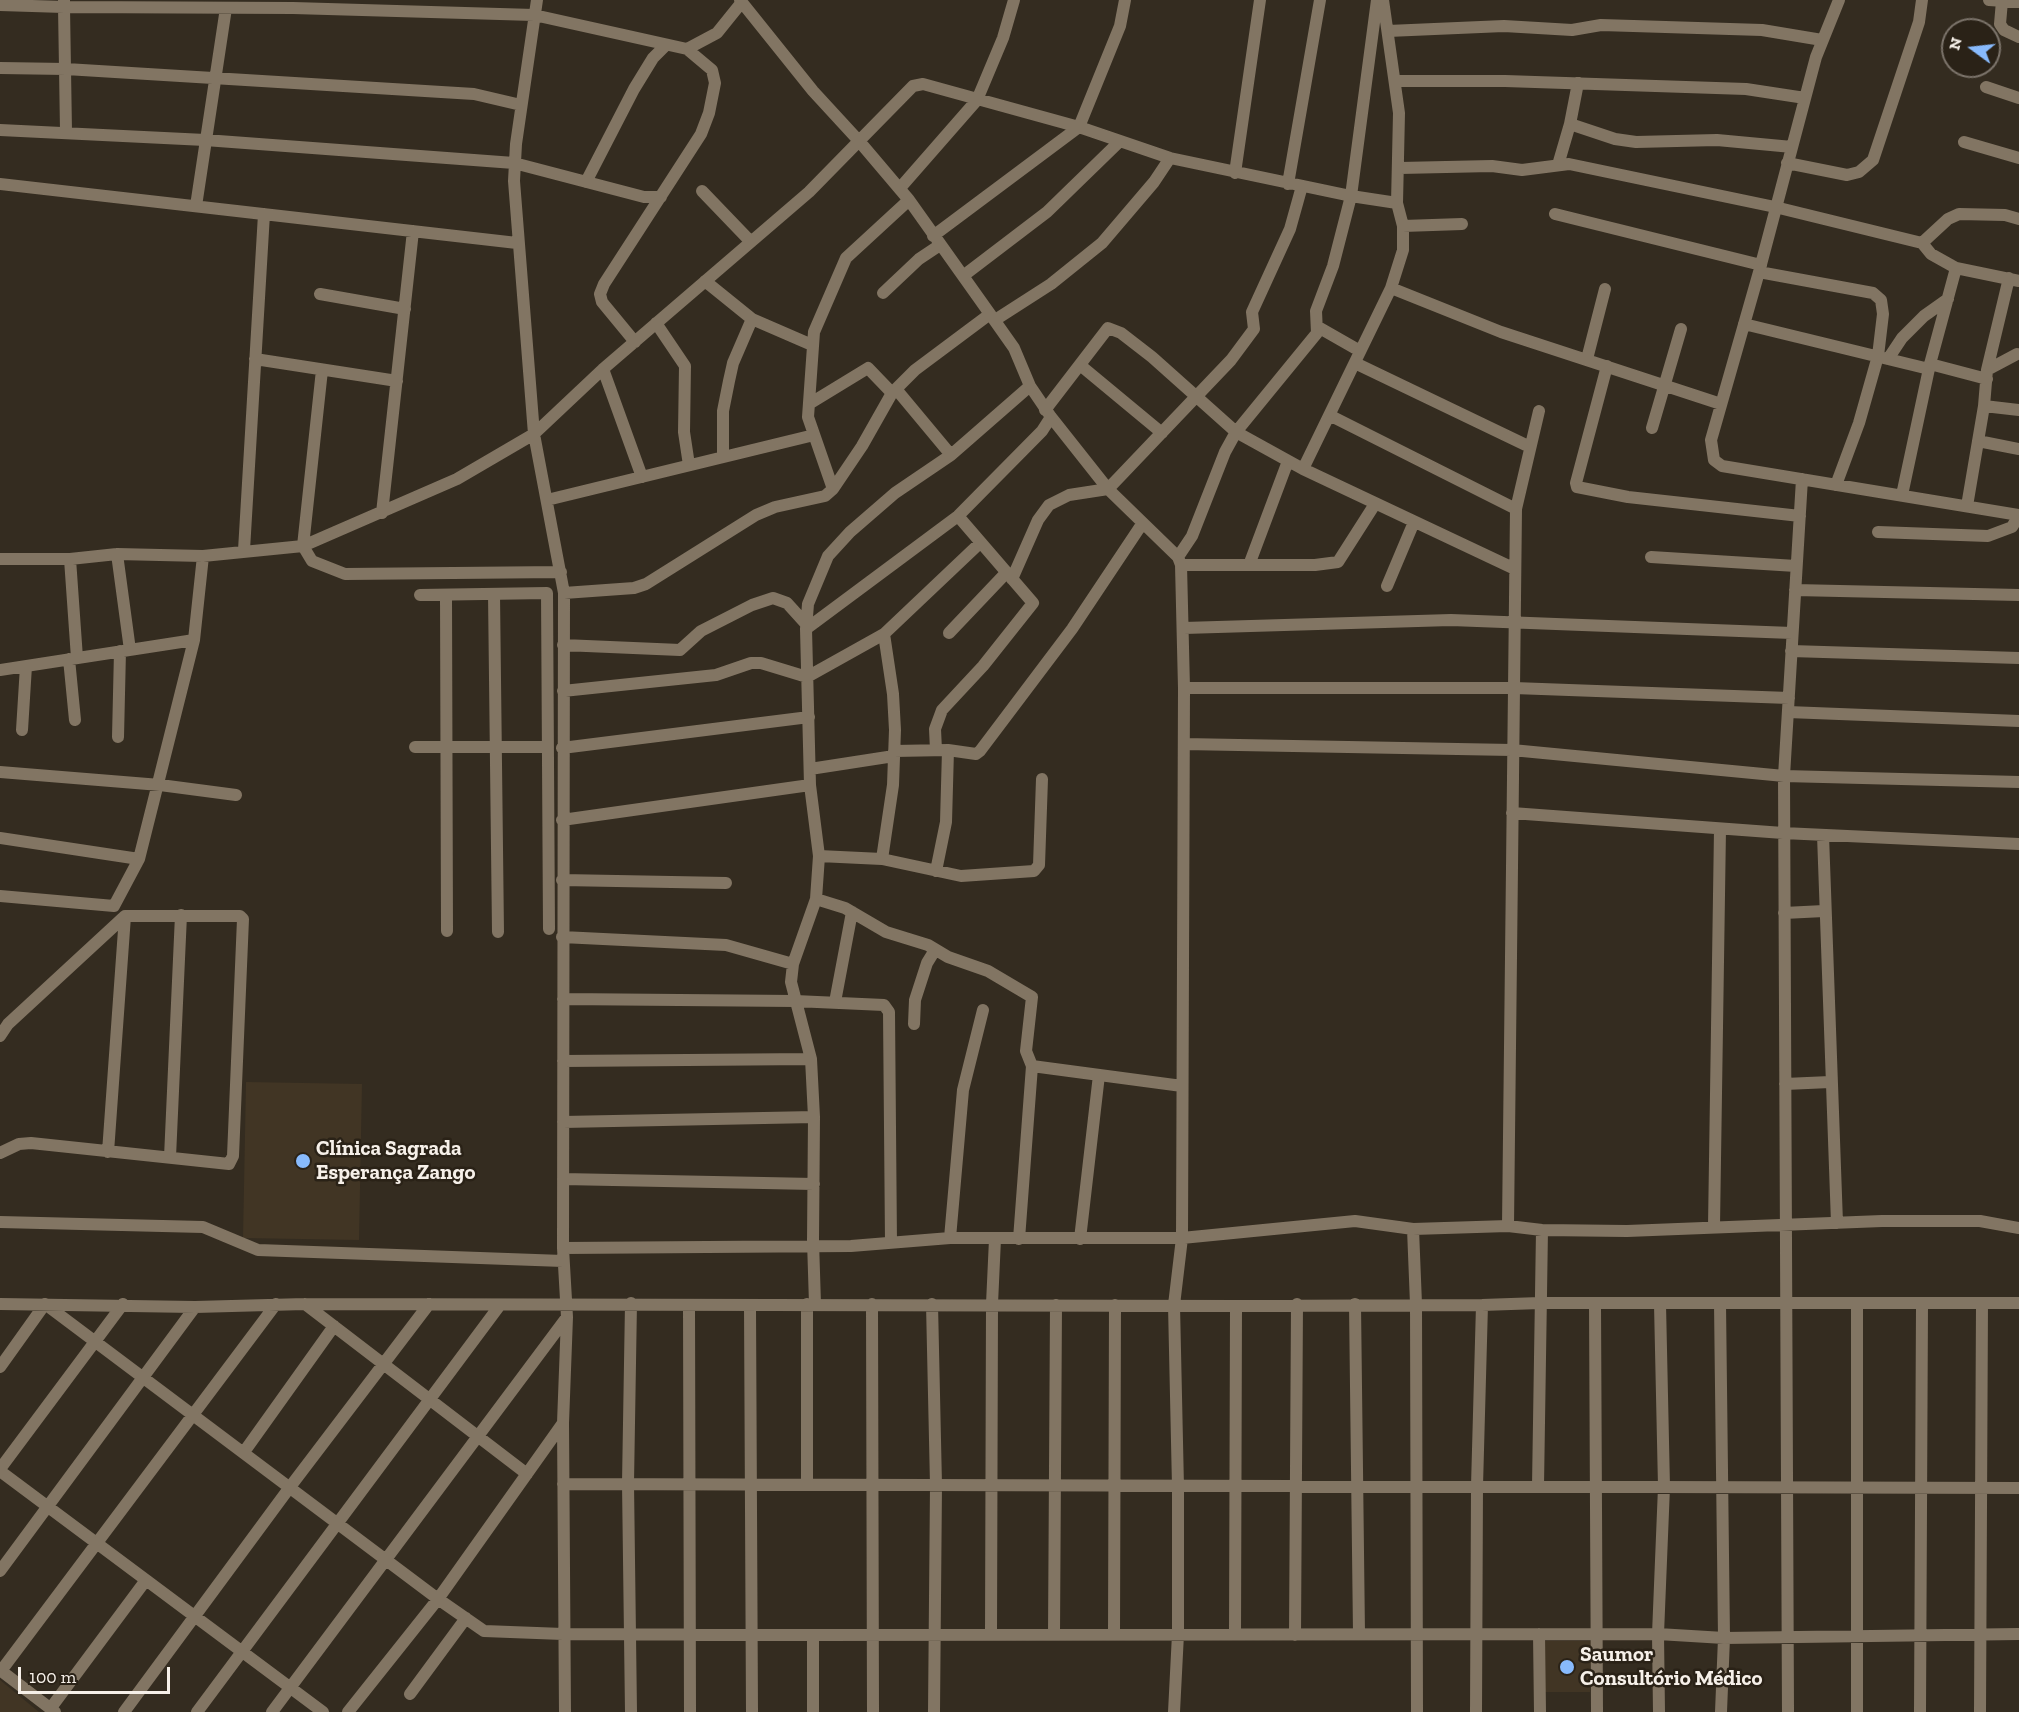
<!DOCTYPE html>
<meta charset="utf-8">
<style>
body{margin:0}
#map{position:relative;width:2019px;height:1712px;overflow:hidden;background:#342c20;font-family:"Zilla Slab",serif}
canvas{display:block}
.north{position:absolute;left:1941px;top:18px;width:60px;height:60px;box-sizing:border-box;background:#2a2217;border:2px solid #7c746b;border-radius:50%;rotate:285deg;font-size:16px;font-weight:700;line-height:24px;text-align:center;color:#f6f0e9}
.north::after{content:'';display:block;margin:auto;width:21px;height:27px;background:#88bafc;clip-path:polygon(50% 0,100% 100%,50% 72%,0 100%)}
.scale{position:absolute;left:18px;top:1667px;width:152px;height:27px;box-sizing:border-box;border:3px solid #f6f0e9;border-top:0;padding-left:8px;font-size:18px;line-height:21px;white-space:nowrap;color:#f6f0e9;-webkit-text-stroke:4px #2a2217;paint-order:stroke}
</style>
<div id="map">
<canvas width="2019" height="1712"></canvas>
<div class="north">N</div>
<div class="scale">100 m</div>
</div>
<script>
const context = document.querySelector('canvas').getContext('2d');
context.lineJoin = 'round';
function fill(path, color) { context.fillStyle = color; context.fill(path, 'evenodd'); }
const poly = rows => new Path2D(rows.map(r => 'M' + r).join(''));
function strokePath(path, color, width, dash) { context.strokeStyle = color; context.lineWidth = width; context.lineCap = dash ? 'butt' : 'round'; context.setLineDash(dash || []); context.stroke(path); }
function drawText(font, color, halo, rows, align = 'center') {
  context.font = font + ' "Zilla Slab",serif'; context.lineWidth = 5; context.setLineDash([]); context.textBaseline = 'middle'; context.strokeStyle = halo; context.fillStyle = color; for (const [text, x, y, turn = 0] of rows) {
    context.save(); context.translate(x, y); context.rotate((+turn || 0) * Math.PI / 180); context.textAlign = isNaN(turn) ? turn : align; if (halo) context.strokeText(text, 0, 0); context.fillText(text, 0, 0); context.restore();
  }
}
fill(poly([
 [246,1082,362,1084,359,1240,243,1238],
 [1544,1641,1591,1641,1590,1692,1544,1692],
 [0,1680,39,1712,0,1712]
]), '#413524');
strokePath(poly([
 [64,0,64,7,293,8,534,15,687,49,712,70,715,83,709,113,701,134,604,284,600,294,602,302,635,342],
 [537,0,516,144,514,181,534,434,564,593,563,1248,567,1317,563,1423,565,1712],
 [740,0,813,91,859,141,913,86,923,84,1079,127,1170,158,1351,196,1397,203],
 [1839,0,1816,57,1759,272,1711,440,1714,460,1722,466,2019,515],
 [1989,0,2019,2],
 [2002,1,2000,24,2004,30,2019,37],
 [0,5,64,7,66,131],
 [1388,31,1504,26,1572,30,1601,25,1762,30,1822,40],
 [687,49,717,33,742,2],
 [0,68,66,69,474,94,521,105],
 [1395,81,1505,81,1746,89,1805,98],
 [1578,83,1570,124,1615,139,1636,142,1717,140,1792,147],
 [1986,87,2019,98],
 [0,130,205,140,514,163,644,197,661,197],
 [1964,142,2019,158],
 [1787,163,1847,175,1859,172,1873,160,1919,22,1922,0],
 [1558,165,1570,124],
 [1400,168,1492,166,1522,170,1569,164,1775,207,1922,243,1948,219,1959,214,2005,215,2019,219],
 [1235,173,1260,0],
 [586,182,634,89,653,58,666,45],
 [0,184,517,243],
 [1288,184,1320,0],
 [900,188,977,100,1003,38,1014,0],
 [702,191,751,242],
 [196,206,226,8],
 [1555,214,1761,265],
 [1403,226,1462,224],
 [933,236,1079,127,1120,26,1125,0],
 [1922,243,1931,254,1956,268,2019,281],
 [1759,272,1873,293,1881,300,1883,314,1878,356,1859,423,1836,485],
 [963,276,1047,212,1119,142],
 [705,281,752,319,812,345],
 [1391,288,1501,332,1721,404],
 [883,293,919,259,940,245],
 [320,294,405,309],
 [995,320,1051,284,1102,243,1154,182,1170,158],
 [656,323,685,366,684,432,689,465],
 [1744,324,1929,369],
 [1318,327,1360,351],
 [2017,354,1987,370,1984,406,2019,410],
 [255,359,397,381],
 [1587,359,1605,289],
 [1888,359,1902,338,1924,316,1948,299],
 [1355,363,1530,447],
 [1930,364,1987,379],
 [1080,365,1162,433],
 [1607,366,1576,483,1577,487,1628,497,1800,516],
 [603,369,642,477],
 [322,370,303,546,312,561,345,574,561,572],
 [1987,370,2009,278],
 [1030,386,1051,417,1108,489,1178,557],
 [896,389,951,455],
 [809,404,868,368,892,393],
 [1045,410,1108,328,1121,333,1152,357,1236,432,1303,469,1515,569],
 [1331,416,1516,509],
 [1652,428,1681,329],
 [1978,441,2019,449],
 [723,457,723,411,729,381,733,363,752,319],
 [1303,469,1391,288,1403,250,1403,226,1397,203,1399,113,1383,0],
 [833,489,808,417,814,332,846,258,909,200],
 [1902,495,1930,364,1956,268],
 [547,500,814,435],
 [1967,506,1984,406],
 [382,513,413,231],
 [1878,532,1988,536,2012,527,2019,515],
 [244,550,264,214],
 [117,554,130,650],
 [1651,557,1796,566],
 [0,559,70,559,117,554,203,556,303,546,457,479,534,434,603,369,809,192,859,141,909,200,990,314,1014,348,1030,386,951,455,895,493,850,532,828,556,808,604,806,629,810,785,819,856,816,899,793,964,791,982,811,1059,814,1117,813,1241,815,1304],
 [70,559,77,658],
 [1181,565,1315,565,1338,562,1375,504],
 [1249,565,1288,461],
 [1012,579,1038,520,1049,505,1069,495,1108,489,1231,360,1254,329,1252,312,1290,229,1302,186],
 [1387,586,1414,522],
 [1795,590,2019,595],
 [564,593,634,588,646,584,756,515,775,507,825,496,833,489,862,446,892,393,915,370,990,314],
 [494,594,498,932],
 [420,595,547,593,549,929],
 [446,595,447,931],
 [1184,628,1451,620,1792,633],
 [806,629,958,516,1042,431,1051,417],
 [949,633,1006,573],
 [563,645,680,650,701,631,752,605,773,598,787,603,806,624],
 [1791,651,2019,658],
 [69,659,75,720],
 [0,670,194,640],
 [1184,688,1514,688,1789,698],
 [563,691,716,675,751,663,761,663,807,677,884,634,980,543],
 [1788,712,2019,721],
 [22,730,26,666],
 [118,737,120,651],
 [1184,744,1512,750,1784,776,2019,782],
 [415,747,548,747],
 [562,748,809,717],
 [936,750,935,729,942,710,983,666,1033,603,958,516],
 [894,751,948,750,976,754,980,751,1072,629,1142,524],
 [810,769,894,756],
 [0,772,160,785,236,795],
 [1512,813,1783,833,2019,844],
 [562,820,810,785],
 [1823,835,1837,1223],
 [0,838,139,859,194,640,203,556],
 [819,856,882,859,961,876,1034,871,1039,865,1042,779],
 [882,859,893,785,895,730,893,694,884,634],
 [936,871,946,822,948,750],
 [562,880,726,883],
 [0,896,114,906,139,859],
 [816,899,845,908,886,932,928,945,948,957,988,971,1032,997,1026,1051,1032,1066,1019,1239],
 [1784,913,1824,911],
 [562,937,726,945,793,964],
 [563,999,795,1001,884,1005,889,1012,891,1243],
 [835,1002,852,912],
 [914,1024,915,1000,927,963,935,950],
 [0,1036,8,1024,125,916,240,916,243,919,233,1156,229,1164,31,1143,19,1144,0,1153],
 [563,1061,811,1059],
 [1032,1066,1182,1086],
 [1785,1084,1830,1082],
 [563,1122,814,1117],
 [108,1152,125,916],
 [170,1157,181,915],
 [563,1179,814,1184],
 [0,1222,203,1227,258,1250,563,1261],
 [1508,1226,1516,509,1539,411],
 [1714,1226,1720,829],
 [1413,1229,1416,1304,1417,1712],
 [950,1238,963,1090,983,1010],
 [1080,1239,1099,1075],
 [563,1248,851,1246,950,1238,1182,1238,1355,1221,1413,1229,1508,1226,1542,1230,1627,1231,1882,1221,1980,1221,2019,1228],
 [1720,1303,1724,1638,1721,1712],
 [0,1304,195,1307,305,1304,1236,1306,1482,1305,1540,1303,2019,1303],
 [305,1304,527,1474],
 [872,1304,873,1712],
 [932,1304,936,1485,934,1712],
 [1355,1304,1359,1634],
 [1595,1304,1597,1712],
 [689,1305,690,1712],
 [750,1306,752,1712],
 [0,1367,45,1304,438,1599,484,1631,563,1634,813,1635,1658,1634,1724,1638,2019,1634],
 [244,1452,334,1326],
 [0,1469,123,1304],
 [0,1471,323,1712],
 [563,1484,2019,1488],
 [807,1484,807,1304],
 [1538,1486,1542,1230],
 [0,1571,195,1307],
 [991,1634,992,1304,995,1239],
 [1054,1634,1056,1305],
 [1114,1634,1115,1305],
 [1235,1634,1236,1306],
 [1539,1634,1540,1712],
 [1295,1635,1297,1304],
 [0,1670,55,1712],
 [1,1671,276,1304],
 [410,1694,466,1618],
 [50,1709,146,1580],
 [124,1712,290,1487,429,1304],
 [197,1712,500,1305],
 [272,1712,567,1317],
 [348,1712,438,1599,563,1423],
 [631,1712,628,1483,631,1303],
 [813,1712,813,1635],
 [1174,1712,1178,1634,1178,1487,1174,1305,1182,1238,1184,688,1181,565,1178,557,1192,536,1225,452,1236,432,1317,333,1316,311,1333,266,1351,196,1377,0],
 [1476,1712,1477,1486,1482,1305],
 [1659,1712,1658,1634,1664,1487,1660,1304],
 [1788,1712,1784,776,1802,479],
 [1857,1712,1857,1304],
 [1920,1712,1922,1305],
 [1980,1712,1982,1303]
]), '#827563', 12);
for (const [x, y, r, color] of [
 [303,1161,8,"#88bafc"],
 [1567,1667,8,"#88bafc"]
]) { const dot = new Path2D(); dot.arc(x, y, r, 0, 2 * Math.PI); context.fillStyle = color; context.fill(dot); strokePath(dot, '#2a2217', 2); }
drawText('bold 21px', '#f6f0e9', '#2a2217', [
 ["Clínica Sagrada",316,1149],
 ["Esperança Zango",316,1173],
 ["Saumor",1580,1655],
 ["Consultório Médico",1580,1679]
], 'left');
</script>
